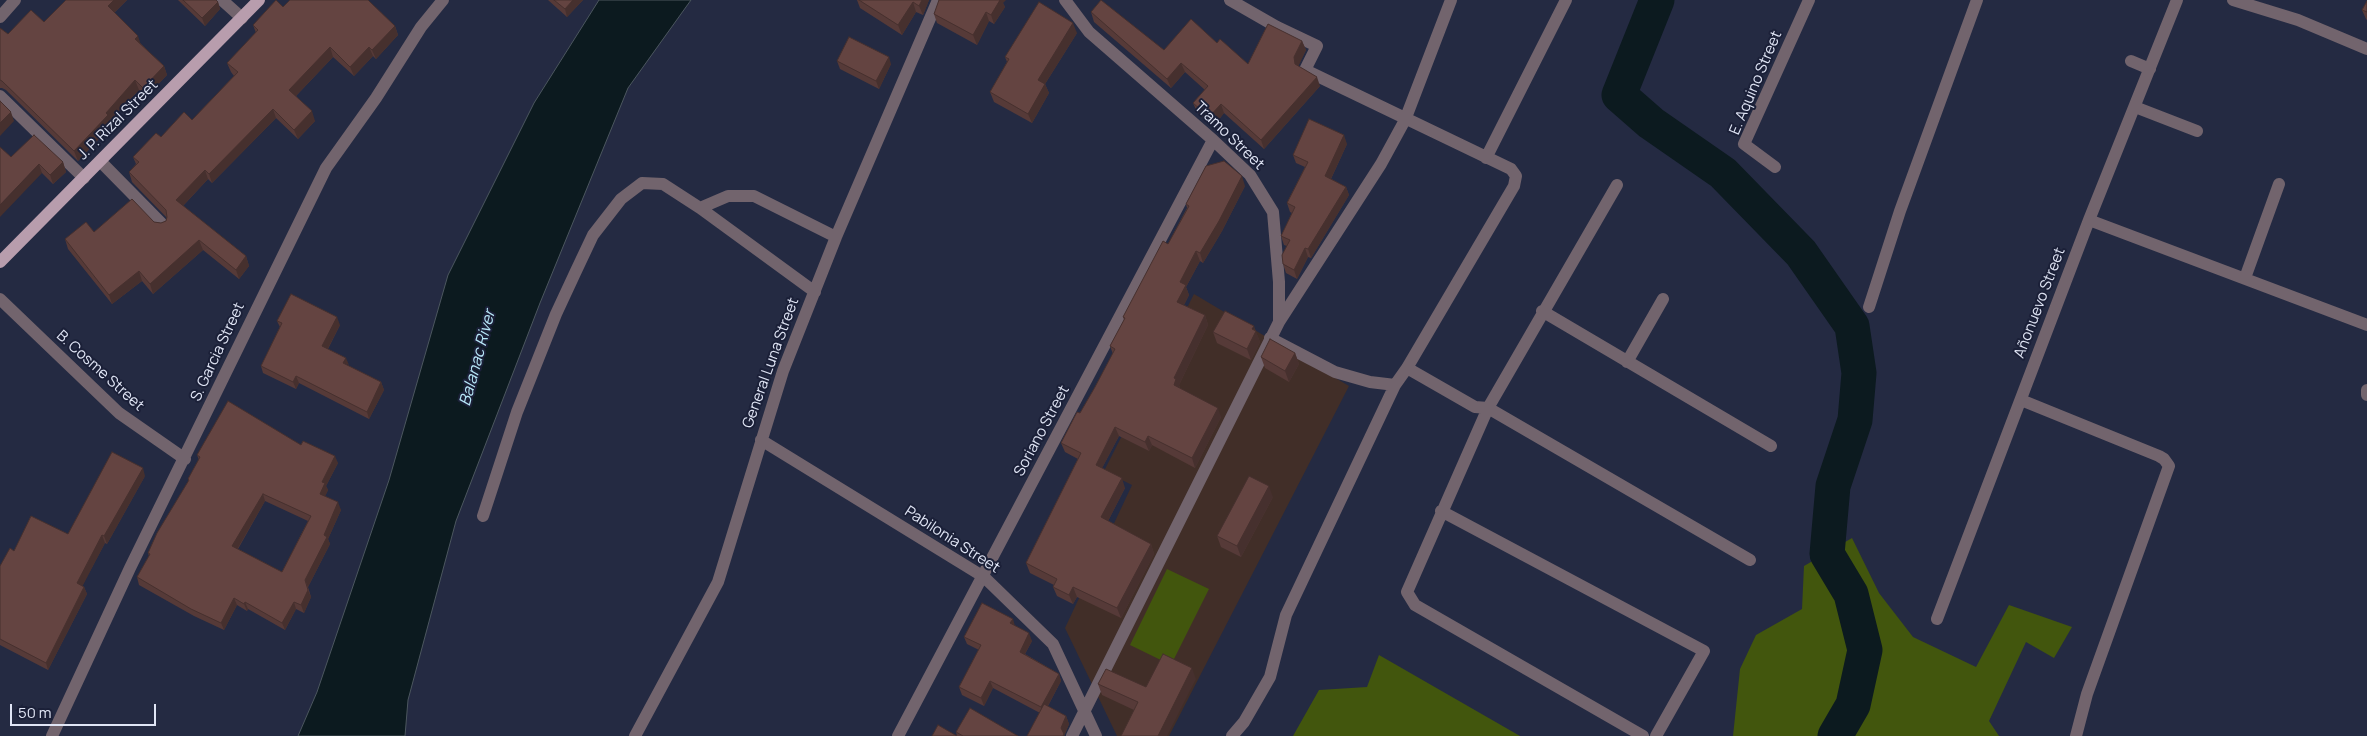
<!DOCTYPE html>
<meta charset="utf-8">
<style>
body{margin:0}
#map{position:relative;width:2367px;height:736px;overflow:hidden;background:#242a42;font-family:Manrope,sans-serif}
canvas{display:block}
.scale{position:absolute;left:10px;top:704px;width:146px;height:22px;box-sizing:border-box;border:2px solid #e0e5f5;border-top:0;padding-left:6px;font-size:15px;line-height:18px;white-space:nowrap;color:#e0e5f5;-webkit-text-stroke:4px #1b2038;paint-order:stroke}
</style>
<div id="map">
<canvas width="2367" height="736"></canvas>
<div class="scale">50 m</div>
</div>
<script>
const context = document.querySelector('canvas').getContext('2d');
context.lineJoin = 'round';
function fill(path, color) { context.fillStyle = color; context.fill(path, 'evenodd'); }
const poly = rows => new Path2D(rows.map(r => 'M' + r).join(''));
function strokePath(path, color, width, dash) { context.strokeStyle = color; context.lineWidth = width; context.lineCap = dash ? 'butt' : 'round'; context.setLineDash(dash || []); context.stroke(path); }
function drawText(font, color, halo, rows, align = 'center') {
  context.font = font + ' Manrope,sans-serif'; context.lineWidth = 4; context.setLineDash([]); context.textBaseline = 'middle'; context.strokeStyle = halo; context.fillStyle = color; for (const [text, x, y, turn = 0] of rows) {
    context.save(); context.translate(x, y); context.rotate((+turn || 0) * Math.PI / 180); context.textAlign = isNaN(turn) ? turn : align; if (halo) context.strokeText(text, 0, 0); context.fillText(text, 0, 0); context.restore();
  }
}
fill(poly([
 [1194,294,1349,386,1169,736,1117,736,1065,628,1132,485,1104,471]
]), '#412e28');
fill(poly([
 [1852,538,1879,593,1913,637,1976,667,2009,605,2072,627,2054,658,2026,642,1989,721,1999,736,1733,736,1740,669,1756,635,1802,609,1804,566],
 [1167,569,1209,589,1171,665,1130,645],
 [1379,655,1520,736,1293,736,1319,690,1367,687]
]), '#42560d');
const water = poly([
 [599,0,691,0,628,88,540,303,456,521,408,700,405,736,298,736,317,692,389,480,448,275,534,103,599,0]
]);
fill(water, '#0c1a1f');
strokePath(water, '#4c575f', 1);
strokePath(poly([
 [1657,0,1619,95,1651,123,1723,173,1801,253,1852,326,1859,373,1855,420,1833,486,1827,554,1851,594,1865,650,1853,705,1835,736]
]), '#0c1a1f', 35);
strokePath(poly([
 [222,0,242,18],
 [1065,0,1089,32,1213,140,1250,175,1273,212,1279,282,1279,322,1072,736],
 [1230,0,1277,27,1317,46,1305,70,1511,169,1516,176,1514,186,1407,368,1395,385,1370,382,1335,372,1270,338],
 [2233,0,2298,20,2367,49],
 [0,17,15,0],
 [2131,61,2150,69],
 [0,96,84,178],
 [2135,107,2197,131],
 [1486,158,1566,0],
 [101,162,163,225],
 [1775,167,1744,144,1809,0],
 [1617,185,1488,408,1407,592,1415,605,1643,736],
 [700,208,728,196,754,196,836,237],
 [2089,220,2367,325],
 [2245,278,2279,184],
 [0,299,119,413,185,459],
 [1869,307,1900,211,1977,0],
 [1542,311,1771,446],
 [1279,322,1381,164,1405,120,1451,0],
 [1627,362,1663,299],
 [1407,368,1475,407,1488,408,1750,560],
 [2367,390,2367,395],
 [2021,400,2159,456,2164,459,2169,466,2087,694,2076,736],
 [761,440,984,577,1053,644,1096,736],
 [1441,511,1704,651,1656,736],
 [483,516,517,412,556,314,576,271,593,235,621,199,642,183,663,184,700,208,815,292],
 [1937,619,2089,220,2177,0],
 [52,736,130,568,326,168,376,98,421,27,443,0],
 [635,736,718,582,783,371,836,237,938,0],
 [898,736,1213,140],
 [1232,736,1244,722,1270,677,1286,615,1395,385]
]), '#72646d', 12);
strokePath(poly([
 [0,262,259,0]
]), '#b89dad', 12);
fill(poly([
 [66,0,127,0,114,13,141,44,164,66,167,75,146,97,139,90,110,120,112,125,78,161,6,90,2,88,0,88,0,28,8,34,44,22],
 [178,0,216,0,218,2,220,9,205,26],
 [548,0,583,0,567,17],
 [857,0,929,0,923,15,916,12,902,35,860,8],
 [2367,1,2367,20,2366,19,2362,10],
 [1003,3,1005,7,994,24,989,21,977,45,937,23,934,14],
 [283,7,395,26,398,35,376,59,373,56,354,76,333,57,296,96,315,121,298,139,276,118,212,183,208,179,183,206,246,256,249,266,239,279,203,250,153,294,142,281,112,304,68,249,65,239,94,232,154,222,161,223,166,221,167,218,132,182,129,172,136,164,133,157,161,137,192,120,234,76,231,72,227,63,256,33,253,25],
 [1091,12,1164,50,1217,43,1248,64,1302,41,1306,50,1298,66,1320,86,1264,149,1224,113,1213,127,1197,112,1193,103,1205,90,1185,72,1171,88,1094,22],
 [1077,33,1045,84,1049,93,1032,123,994,102,990,92,1007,62,1005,57],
 [837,61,891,64,879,89,840,69],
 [1347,144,1331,179,1346,187,1349,195,1311,258,1308,257,1297,279,1286,273,1283,264,1287,246,1284,245,1281,236,1292,213,1290,212,1287,203,1305,167,1296,163,1293,155],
 [11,157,63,162,66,172,53,184,42,173],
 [1245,186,1222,231,1203,263,1200,261,1186,287,1189,295,1184,305,1205,315,1208,325,1179,385,1180,388,1221,417,1195,468,1152,445,1149,451,1119,436,1102,468,1125,488,1108,521,1151,544,1154,554,1121,618,1077,597,1073,604,1057,596,1053,587,1054,585,1030,573,1026,563,1078,459,1065,452,1061,443,1080,413,1095,387,1113,354,1110,346,1124,320,1123,317,1168,244,1187,208,1186,204],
 [277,321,340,325,328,349,348,366,381,382,384,390,369,419,299,383,296,389,263,373,261,366,280,327],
 [1255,330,1260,342,1251,360,1217,343,1213,332],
 [1295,353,1299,364,1289,382,1265,368,1261,357],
 [301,445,338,463,326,486,328,490,325,496,341,510,328,539,330,544,308,587,311,597,304,613,296,609,285,630,248,609,247,611,237,605,224,630,194,616,139,585,137,577,149,556,148,553,188,482,188,479,199,460,197,455],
 [265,501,308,521,282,572,238,549],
 [145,476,107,544,105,543,82,586,84,587,87,594,48,670,0,645,0,566,68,534],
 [1273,497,1241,557,1221,547,1217,536],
 [1015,626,1032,641,1025,654,1059,674,1061,681,1048,706,1066,716,1069,724,1064,736,1027,736,1040,713,993,688,984,706,962,695,959,687,979,650,967,644,964,637],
 [1196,679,1134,710,1102,695,1098,684,1146,687],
 [956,732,1018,736,957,736]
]), '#563a38');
fill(poly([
 [114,0,127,0,111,16,108,6],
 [573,0,583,0,567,17,565,9],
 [922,0,929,0,923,15,919,6],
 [1000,0,1006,0,1003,3,1005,7,994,24,991,15],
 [218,2,220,9,205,26,202,18],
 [913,2,916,12,902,35,898,25],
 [986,12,989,21,977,45,973,35],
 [1073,23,1077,33,1045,84,1049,93,1032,123,1028,114,1038,80],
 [395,26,398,35,376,59,372,50],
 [138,36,141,45,135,39],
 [1302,41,1306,50,1298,67,1295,64,1294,57],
 [330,47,333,57,293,99,289,90],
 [369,47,373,56,354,76,350,67],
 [889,57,891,64,879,89,876,81],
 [1181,63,1185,72,1171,88,1167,79],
 [164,66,167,75,146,97,143,88],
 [1317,77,1320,86,1264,149,1261,140],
 [135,80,139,90,110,120,112,125,78,161,74,151,106,113],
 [1221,104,1224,113,1213,127,1209,117],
 [273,109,276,118,212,183,209,174],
 [312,111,315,121,298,139,294,130],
 [11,112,14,121,0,136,0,123],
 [1344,135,1347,144,1328,185,1325,176],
 [63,162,66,172,53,184,50,175],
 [39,164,42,173,0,217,0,205],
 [205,170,208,179,179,210,176,200],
 [1242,176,1245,186,1222,231,1203,263,1200,253],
 [1346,187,1349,195,1311,258,1308,249],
 [199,240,203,250,153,294,150,284],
 [1305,248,1308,257,1297,279,1294,270],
 [1196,251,1200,261,1186,287,1189,295,1181,311,1177,302,1180,282],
 [246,256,249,266,239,279,236,270],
 [139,271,142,281,112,304,109,295],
 [1205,315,1208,325,1179,385,1180,389,1174,385,1174,378],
 [337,317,340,325,325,354,322,346],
 [1254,326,1260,342,1251,360,1247,349],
 [1295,353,1299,364,1289,382,1285,371],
 [346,358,349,365,343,363],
 [296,376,299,383,296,389,293,382],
 [381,382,384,390,369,419,367,412],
 [1218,408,1221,417,1195,468,1192,458],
 [1115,427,1119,436,1099,474,1096,465],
 [1148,436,1152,445,1149,451,1145,442],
 [335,456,338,463,326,486,328,490,323,501,320,494,322,482],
 [143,468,145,476,107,544,104,536],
 [1122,478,1125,488,1105,527,1101,517],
 [1269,486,1273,497,1241,557,1237,546],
 [263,494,265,501,235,553,232,546],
 [338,502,341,510,328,539,330,544,308,587,305,580],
 [102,535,105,543,80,591,77,583],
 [1151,544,1154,554,1121,618,1117,608],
 [84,587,87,594,48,670,46,663],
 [1073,587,1077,597,1073,604,1069,595],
 [308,590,311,597,304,613,301,605],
 [234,598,237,605,224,630,221,623],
 [245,602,248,609,247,611,244,604],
 [294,602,296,609,285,630,282,623],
 [1013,619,1015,626,1010,623],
 [1029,633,1032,641,1022,659,1020,652],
 [1192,668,1196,679,1167,736,1158,736],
 [1059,674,1061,681,1043,715,1041,707],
 [990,681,993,688,984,706,981,698],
 [1066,716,1069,724,1064,736,1063,736,1061,728]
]), '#46302e');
const building = poly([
 [66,0,114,0,108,6,138,36,135,39,164,66,143,88,135,80,106,113,108,115,74,151,2,81,0,80,0,28,8,34,31,10,44,22,66,0],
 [183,0,216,0,218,2,202,18,183,0],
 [276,0,283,7,290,0,368,0,395,26,372,50,369,47,350,67,330,47,289,90,312,111,294,130,273,109,209,174,205,170,176,200,246,256,236,270,199,240,150,284,139,271,109,295,65,239,86,222,94,232,132,199,154,222,161,223,166,221,167,217,166,210,129,172,139,162,133,157,156,133,161,137,184,112,192,120,238,72,227,63,258,30,253,25,276,0],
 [554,0,573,0,565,9,554,0],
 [859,0,922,0,919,6,913,2,898,25,859,0],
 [939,0,1000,0,991,15,986,12,973,35,934,14,939,0],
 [1101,0,1164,50,1191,19,1217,43,1220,39,1248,64,1268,24,1302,41,1294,57,1295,64,1317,77,1261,140,1221,104,1209,117,1193,103,1208,86,1181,63,1167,79,1091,12,1101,0],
 [2367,1,2367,12,2362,10,2367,1],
 [1039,2,1073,23,1038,80,1045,84,1028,114,990,92,1009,59,1005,57,1039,2],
 [849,37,889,57,876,81,837,61,849,37],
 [0,101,11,112,0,123,0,101],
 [1309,119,1344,135,1325,176,1346,187,1308,249,1305,248,1294,270,1283,264,1282,255,1290,240,1281,236,1295,207,1287,203,1308,162,1293,155,1309,119],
 [34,135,63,162,50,175,39,164,0,205,0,147,11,157,34,135],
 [1224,161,1242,176,1219,221,1200,253,1196,251,1180,282,1186,285,1177,302,1205,315,1174,378,1176,379,1174,385,1218,408,1192,458,1148,436,1145,442,1115,427,1096,465,1122,478,1101,517,1151,544,1117,608,1073,587,1069,595,1053,587,1057,579,1026,563,1081,453,1061,443,1077,412,1080,413,1095,387,1115,349,1110,346,1125,318,1123,317,1163,241,1168,244,1189,206,1186,204,1206,166,1224,161],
 [291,294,337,317,322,346,346,358,343,363,381,382,367,412,296,376,293,382,261,366,282,323,277,321,291,294],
 [1225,311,1254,326,1252,329,1256,331,1247,349,1213,332,1225,311],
 [1270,339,1295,353,1285,371,1261,357,1270,339],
 [228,401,301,445,303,441,335,456,322,482,325,483,320,494,338,502,324,535,327,537,305,580,308,590,301,605,294,602,282,623,245,602,244,604,234,598,221,623,191,609,137,577,150,554,148,553,157,533,189,480,188,479,200,457,197,455,228,401],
 [263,494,311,516,282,572,232,546,263,494],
 [112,452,143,468,104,536,102,535,77,583,84,587,46,663,0,639,0,566,10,548,14,551,31,516,68,534,112,452],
 [1249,476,1269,486,1237,546,1217,536,1249,476],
 [982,603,1013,619,1010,623,1029,633,1020,652,1059,674,1041,707,990,681,981,698,959,687,981,645,964,637,982,603],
 [1163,654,1192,668,1158,736,1121,736,1138,702,1098,684,1106,669,1146,687,1163,654],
 [1044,704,1066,716,1061,728,1064,734,1063,736,1027,736,1044,704],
 [970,708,1018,736,963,736,956,732,970,708],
 [938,725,957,736,932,736,938,725]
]);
fill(building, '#644441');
strokePath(building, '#46302e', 1);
drawText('15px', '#e0e5f5', '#1b2038', [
 ["E. Aquino Street",1756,83,-67],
 ["J. P. Rizal Street",118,120,-45],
 ["Tramo Street",1229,136,44],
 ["Añonuevo Street",2040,303,-69],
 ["S. Garcia Street",218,352,-65],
 ["General Luna Street",771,363,-70],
 ["B. Cosme Street",100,371,42],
 ["Soriano Street",1042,431,-62],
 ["Pabilonia Street",952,540,33]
]);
drawText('italic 16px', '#b8e8f9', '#1b2038', [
 ["Balanac River",478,358,-75]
]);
</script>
